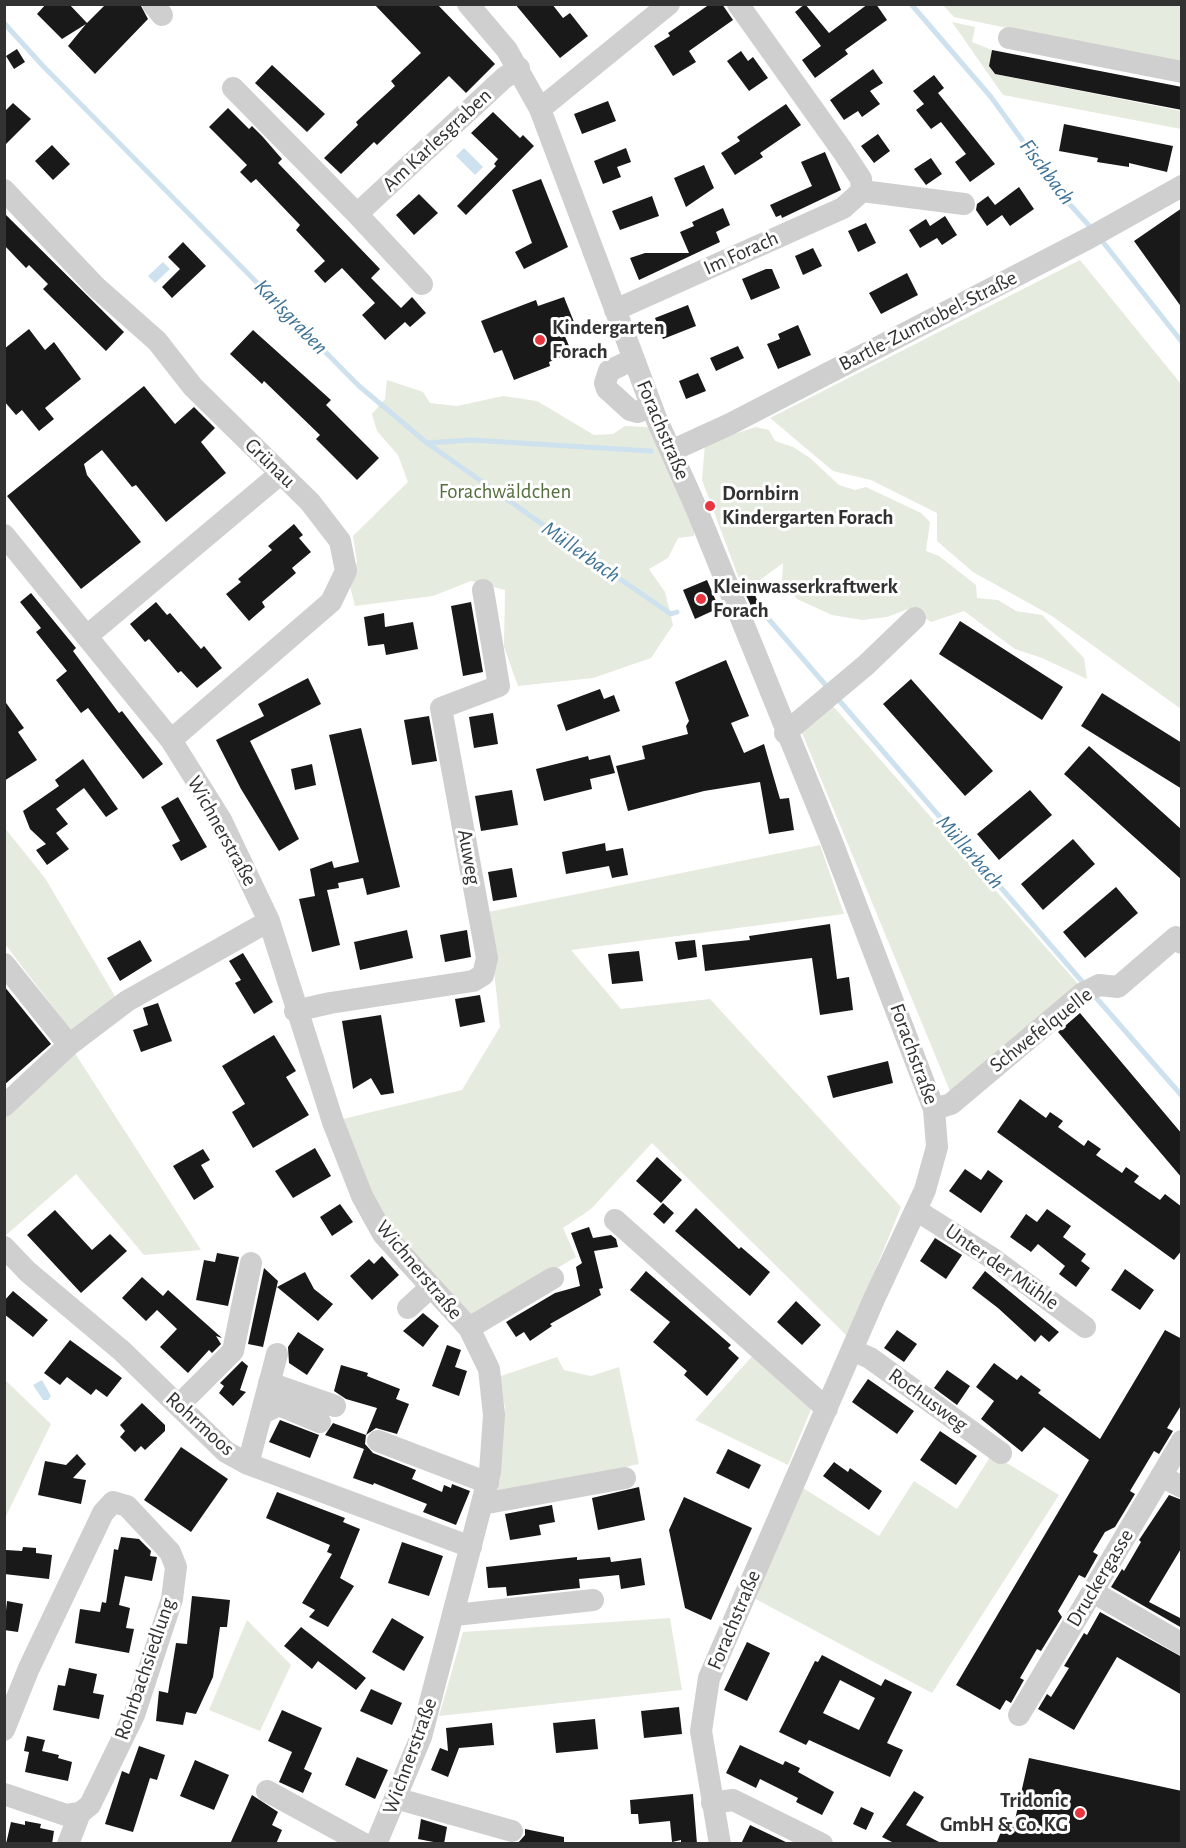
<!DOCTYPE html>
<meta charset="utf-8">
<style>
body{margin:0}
#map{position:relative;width:1186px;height:1848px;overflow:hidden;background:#fff;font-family:"Alegreya Sans",sans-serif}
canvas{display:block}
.frame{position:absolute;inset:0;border:6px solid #323232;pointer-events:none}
</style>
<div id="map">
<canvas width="1186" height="1848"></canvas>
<div class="frame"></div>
</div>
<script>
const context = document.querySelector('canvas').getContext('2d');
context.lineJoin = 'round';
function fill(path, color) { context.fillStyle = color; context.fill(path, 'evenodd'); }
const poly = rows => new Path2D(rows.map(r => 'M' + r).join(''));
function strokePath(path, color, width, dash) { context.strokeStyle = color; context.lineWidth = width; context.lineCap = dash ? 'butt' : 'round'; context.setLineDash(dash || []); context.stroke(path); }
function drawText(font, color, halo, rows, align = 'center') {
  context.font = font + ' "Alegreya Sans",sans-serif'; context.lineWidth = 6; context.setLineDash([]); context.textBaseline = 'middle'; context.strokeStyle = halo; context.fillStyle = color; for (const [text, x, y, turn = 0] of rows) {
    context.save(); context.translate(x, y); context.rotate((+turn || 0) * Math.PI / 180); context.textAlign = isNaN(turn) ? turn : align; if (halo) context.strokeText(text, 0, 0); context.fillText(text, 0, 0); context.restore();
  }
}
fill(poly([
 [943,5,1181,5,1181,64,954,17],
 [952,22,975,27,972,42,992,50,989,66,994,74,1181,111,1181,129,1003,95],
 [1080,260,1181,384,1181,709,1052,616,973,572,937,541,937,513,871,480,833,471,770,418],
 [387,380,423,392,430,403,457,406,503,396,537,401,594,435,613,434,625,426,648,427,693,505,694,536,678,538,668,558,649,569,665,592,673,625,651,658,593,678,518,686,504,647,505,590,471,581,433,596,355,606,350,586,357,562,353,536,408,482,398,455,377,431,372,414,385,399],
 [756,427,769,430,775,441,793,447,810,458,839,485,855,490,866,487,921,513,930,522,926,551,939,556,976,585,977,598,998,600,1016,611,1042,615,1084,658,1087,679,1042,658,1015,649,964,611,931,622,911,608,887,617,862,620,832,615,797,599,782,581,783,563,744,592,702,480,705,443],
 [833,706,1078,984,950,1091,802,733],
 [4,827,45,878,116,998,71,1031,5,944],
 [820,845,844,914,571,950,621,1009,710,999,901,1207,848,1337,652,1143,591,1209,563,1228,576,1257,471,1319,383,1219,339,1120,462,1090,500,1027,488,912],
 [73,1050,201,1250,144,1255,76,1174,5,1236,5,1115],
 [755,1353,812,1407,788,1465,695,1420],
 [557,1357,564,1370,591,1376,619,1367,639,1464,494,1497,505,1407,498,1377],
 [5,1380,51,1424,5,1518],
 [992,1454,1059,1495,932,1693,752,1597,800,1486,879,1536,914,1481,957,1509],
 [670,1618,682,1690,439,1716,463,1632],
 [247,1620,291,1665,260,1731,209,1710]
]), '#e5ebde');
fill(poly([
 [464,148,483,167,475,175,456,156],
 [163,262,170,269,155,283,148,276],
 [42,1380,51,1396,48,1400,43,1400,33,1385]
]), '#cee1ee');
strokePath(poly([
 [911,4,991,97,1064,198,1093,230],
 [4,23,43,66,359,386,427,443,471,440,651,451],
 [1099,237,1182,342],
 [427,443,620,579,671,614,677,612],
 [759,608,829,689],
 [837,698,1086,986],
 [1092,993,1182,1096]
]), '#cee1ee', 5);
fill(poly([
 [46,4,69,4,87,23,106,4,140,4,148,19,95,74,68,46,86,24,62,39,37,14],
 [374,4,437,4,495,64,466,93,449,76,377,145,374,142,341,174,324,158,358,125,356,122,395,86,391,81,421,53],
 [515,4,552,4,563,18,570,13,588,36,560,58],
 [710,4,722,4,733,20,689,51,696,62,673,76,654,46,670,36,668,33],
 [805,4,829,33,868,4,876,4,887,20,845,50,848,54,815,78,802,60,821,46,795,12],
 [17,49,25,62,14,69,6,56],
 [992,50,1182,87,1182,110,995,74,989,66],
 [741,51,748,61,753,57,768,78,749,91,727,61],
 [272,65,325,114,307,132,255,83],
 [873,69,883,83,870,91,880,104,862,117,858,111,844,120,830,100],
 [934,75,944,88,938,93,995,164,970,182,955,162,966,154,941,122,931,129,916,110,924,104,913,91],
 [608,101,616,121,582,134,574,114],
 [13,103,31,119,4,146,4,112],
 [786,104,801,125,760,153,763,157,735,175,721,153,740,141,737,137],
 [228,108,249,129,252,126,262,136,282,159,278,163,380,269,371,278,401,308,412,297,426,313,410,327,405,322,385,340,362,315,375,303,342,268,325,283,314,271,325,261,296,230,300,225,256,179,251,183,240,172,247,165,209,127],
 [493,112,520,138,523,135,534,146,466,215,457,206,496,166,494,164,498,159,471,133],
 [1064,124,1173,146,1167,172,1129,163,1129,167,1097,162,1098,158,1059,151],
 [878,134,890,151,874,163,861,146],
 [52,145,70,164,53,180,35,161],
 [626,148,631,162,617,167,621,177,603,184,594,161],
 [825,152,841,190,782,218,781,215,776,217,770,205,812,186,801,162],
 [931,158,942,174,926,185,914,169],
 [704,165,714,188,686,207,674,178],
 [541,179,568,247,524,269,515,252,532,243,512,190],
 [1019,187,1034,209,1010,226,1002,215,987,226,976,210,977,204,988,196,995,205],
 [419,194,438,213,414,235,396,215],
 [652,196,659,216,620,230,612,211],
 [723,208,730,225,716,232,720,242,639,280,630,258,645,253,689,253,680,232,694,226,692,222],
 [1182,208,1182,308,1134,241],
 [4,213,124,332,106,351,43,289,48,284,29,265,26,268,4,245],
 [945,216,957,235,942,245,937,238,920,248,909,230,926,219,930,226],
 [866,223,876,243,858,252,848,231],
 [183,242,206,266,172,298,162,287,180,269,168,257],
 [813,248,822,266,803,275,795,256],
 [766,269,772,269,780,288,751,300,742,279],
 [907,273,918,295,881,314,869,293],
 [564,297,574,322,561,327,572,353,549,362,550,366,514,380,502,350,494,353,481,321,536,300,538,306],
 [688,305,696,326,663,339,655,318],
 [798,325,811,355,778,369,767,344,780,339,778,334],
 [29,329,45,350,54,342,81,379,45,408,54,419,39,431,22,410,16,415,4,401,4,349],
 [253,330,331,400,326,405,379,458,357,480,316,439,320,435,264,381,262,384,230,354],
 [738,346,744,358,716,371,710,358],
 [698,373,706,391,686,399,679,381],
 [144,386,175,424,194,407,215,428,201,442,226,473,166,522,136,485,132,487,102,450,84,464,87,475,141,542,81,589,7,496],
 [294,524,303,535,299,538,311,552,292,568,296,573,262,602,265,607,249,621,226,594,241,582,238,579,272,550,268,546],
 [707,580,719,608,695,619,683,590],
 [753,590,759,605,752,608,745,593],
 [31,593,76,648,73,651,119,713,122,711,163,764,143,779,88,708,81,713,56,680,67,671,36,632,41,628,20,602],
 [156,602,167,615,170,613,201,649,204,646,222,668,197,688,181,671,178,673,149,639,145,642,130,624],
 [471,602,483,672,463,676,451,606],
 [384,613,385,627,413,622,418,649,386,655,384,644,368,646,364,617],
 [960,621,1063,687,1042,720,939,654],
 [726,660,749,716,731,723,744,753,764,744,780,799,789,798,794,830,769,834,760,782,704,791,628,811,616,766,645,759,642,746,688,734,686,726,689,721,675,682],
 [308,678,321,704,250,741,299,839,279,851,241,789,216,740,264,716,258,704],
 [911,679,993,771,965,796,883,704],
 [600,689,604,699,614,695,620,711,566,731,557,705],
 [1102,693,1182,743,1182,789,1081,726],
 [4,700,24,728,18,732,37,760,4,781],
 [493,713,498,744,474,748,469,717],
 [429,716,437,761,412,765,404,720],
 [361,728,400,887,367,895,363,878,338,883,339,888,327,890,340,945,312,952,299,899,315,896,310,869,332,861,334,868,359,862,329,735],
 [1089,746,1182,830,1182,880,1064,774],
 [610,755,615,773,590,779,592,789,544,801,536,769,588,756,589,760],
 [83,759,118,809,106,817,84,788,56,809,68,824,56,833,69,849,47,865,36,850,46,844,30,829,23,811,59,786,55,780],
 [312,764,316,785,295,790,291,769],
 [512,790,518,825,481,831,475,796],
 [1030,790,1052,815,999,860,977,834],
 [178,797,207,847,181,861,172,845,180,841,161,807],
 [1073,839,1095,864,1043,910,1021,884],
 [605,843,606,851,623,848,628,875,612,878,609,866,566,874,562,852],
 [512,868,517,897,493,901,488,872],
 [1116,887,1138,913,1085,958,1063,932],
 [830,924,837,979,849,977,853,1010,820,1015,812,958,705,971,702,945,750,940,749,936],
 [407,930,413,958,360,970,354,942],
 [467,930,471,957,445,962,440,935],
 [140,940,152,961,120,981,107,958],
 [695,940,697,957,678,960,675,942],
 [639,951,643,981,612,984,608,954],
 [243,953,273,1002,254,1014,235,983,241,980,229,961],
 [4,986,51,1044,4,1085],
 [480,995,485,1022,460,1027,455,999],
 [158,1003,172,1041,141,1052,133,1030,148,1025,143,1008],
 [1080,1013,1182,1134,1182,1178,1058,1032],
 [381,1015,394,1093,381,1095,371,1078,353,1089,342,1021],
 [274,1035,296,1071,286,1077,309,1115,253,1148,232,1112,245,1104,222,1066],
 [888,1061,893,1083,833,1098,827,1076],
 [1020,1099,1046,1118,1050,1112,1063,1121,1058,1127,1084,1146,1088,1140,1101,1149,1096,1155,1122,1173,1126,1167,1139,1176,1134,1182,1160,1200,1165,1194,1182,1207,1182,1250,1174,1260,997,1132],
 [315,1148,331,1176,293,1198,275,1171],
 [203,1149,210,1160,201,1165,214,1187,194,1200,173,1166],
 [657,1157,682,1180,661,1203,636,1181],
 [965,1169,981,1180,988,1170,1003,1181,981,1213,949,1191],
 [663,1203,674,1213,664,1224,653,1214],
 [340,1204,353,1222,332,1236,320,1217],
 [696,1208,739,1249,741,1247,770,1272,750,1296,675,1231],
 [1047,1209,1071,1226,1063,1237,1086,1254,1081,1261,1090,1268,1076,1287,1059,1274,1065,1266,1038,1244,1031,1252,1010,1237,1026,1214,1037,1222],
 [55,1210,92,1250,110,1234,127,1251,81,1293,27,1235],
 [589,1227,593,1238,611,1235,616,1239,618,1247,594,1251,603,1288,599,1289,601,1295,550,1324,552,1326,530,1341,524,1332,516,1337,506,1322,555,1293,580,1286,576,1267,582,1263,571,1233],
 [935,1238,962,1255,946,1279,920,1261],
 [217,1253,239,1257,228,1306,196,1300,204,1260,215,1262],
 [382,1256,399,1275,372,1300,350,1276,369,1259,374,1264],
 [264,1268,278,1281,263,1347,248,1344],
 [1125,1269,1154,1290,1140,1310,1111,1290],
 [646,1271,731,1345,728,1348,739,1358,707,1396,684,1375,687,1371,653,1342,670,1322,630,1290],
 [985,1271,1059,1332,1049,1342,1041,1335,1035,1342,998,1308,972,1288],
 [305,1272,314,1289,333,1304,318,1321,277,1287],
 [142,1277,163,1296,168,1290,222,1338,216,1336,221,1344,212,1353,209,1350,188,1373,160,1347,177,1329,157,1310,146,1321,122,1298],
 [13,1291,48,1320,33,1337,4,1314,4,1301],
 [796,1301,821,1325,802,1345,777,1322],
 [423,1313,439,1326,423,1347,403,1331],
 [897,1330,917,1344,904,1362,884,1348],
 [1165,1330,1182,1339,1182,1404,1167,1428,1173,1431,1159,1454,1154,1451,1130,1491,1135,1494,1115,1527,1105,1532,1093,1552,1098,1555,1085,1578,1079,1575,1058,1611,1062,1617,1041,1651,1037,1649,1020,1678,1024,1680,1011,1703,1006,1700,1000,1710,956,1685,1089,1460,1044,1427,1022,1452,981,1419,994,1401,976,1387,994,1363,1017,1380,1021,1375,1041,1390,1038,1393,1100,1439],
 [298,1332,324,1349,307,1375,289,1363,288,1347],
 [70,1340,122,1378,107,1397,96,1389,91,1395,67,1377,60,1385,44,1373],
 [447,1345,461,1350,455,1367,467,1371,459,1396,432,1386],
 [242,1361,248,1366,240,1390,246,1392,233,1406,219,1393,224,1386,220,1383],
 [341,1365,368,1373,367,1376,400,1389,396,1399,409,1404,397,1434,376,1428,366,1435,377,1408,346,1399,334,1391],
 [947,1370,970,1386,957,1405,934,1388],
 [868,1379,914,1411,897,1434,852,1402],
 [142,1403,165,1425,165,1431,145,1450,141,1446,135,1452,120,1437,125,1431,120,1425],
 [280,1420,319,1435,310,1458,269,1442],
 [333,1423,366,1435,365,1444,373,1453,416,1470,412,1479,442,1492,444,1485,451,1488,452,1484,470,1491,456,1525,423,1512,427,1504,374,1483,373,1485,353,1478,364,1449,325,1435],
 [940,1431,977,1456,956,1485,920,1460],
 [181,1447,228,1479,191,1532,144,1500],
 [728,1449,761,1465,749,1489,716,1473],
 [77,1454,86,1464,73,1478,86,1480,81,1504,38,1495,45,1461,66,1465],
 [834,1462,848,1472,850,1468,882,1491,869,1510,823,1476],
 [639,1487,645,1520,598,1530,592,1498],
 [277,1492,345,1518,343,1522,360,1529,340,1578,354,1586,328,1627,309,1617,315,1610,302,1603,332,1554,327,1552,330,1545,266,1518],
 [1169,1495,1182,1500,1182,1547,1149,1602,1182,1619,1182,1628,1111,1587,1122,1569,1124,1571,1141,1542,1139,1540],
 [684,1497,752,1528,711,1620,685,1608,669,1530],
 [552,1505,555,1522,539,1525,541,1535,510,1540,505,1514],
 [121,1537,139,1539,151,1551,150,1556,157,1557,152,1581,125,1576,119,1605,130,1608,126,1628,134,1629,129,1653,75,1643,80,1609,100,1612,102,1602,106,1603,114,1549,118,1550],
 [402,1542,443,1556,429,1596,388,1583],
 [23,1547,36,1548,36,1553,52,1555,49,1579,4,1574,6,1550,22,1551],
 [577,1557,577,1560,610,1557,611,1562,641,1558,645,1585,621,1589,619,1575,579,1579,580,1588,507,1596,506,1587,488,1588,486,1567],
 [192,1596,230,1600,227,1627,220,1627,213,1677,196,1714,186,1712,183,1725,156,1721,159,1691,168,1693,176,1643,187,1644],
 [7,1601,23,1604,18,1632,4,1630],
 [1100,1612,1182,1657,1182,1695,1117,1657,1074,1730,1038,1709,1047,1694,1051,1697,1069,1668,1064,1666,1084,1633,1087,1635],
 [392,1618,424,1637,404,1671,372,1652],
 [301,1627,366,1678,356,1690,318,1661,312,1669,284,1646],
 [747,1642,770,1653,747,1701,724,1690],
 [822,1655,881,1686,885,1679,912,1692,887,1743,903,1750,890,1777,809,1740,806,1745,779,1732,815,1661,818,1662],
 [840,1680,875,1698,859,1730,823,1713],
 [69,1668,97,1674,93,1693,104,1695,99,1719,53,1710,58,1685,65,1686],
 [371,1689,402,1703,392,1725,360,1711],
 [679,1707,682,1734,644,1738,641,1711],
 [282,1710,322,1728,304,1769,312,1773,303,1793,279,1782,292,1752,268,1741],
 [595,1719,598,1749,556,1753,553,1723],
 [492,1723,494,1745,459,1748,448,1777,431,1770,440,1748,448,1751,446,1728],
 [27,1736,45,1740,42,1751,59,1755,58,1758,72,1762,68,1781,25,1772,29,1752,24,1751],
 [740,1745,783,1765,785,1761,800,1768,798,1772,834,1792,822,1815,796,1802,798,1798,760,1779,756,1788,726,1773],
 [139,1746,165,1755,157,1780,150,1778,133,1832,105,1824,122,1771,129,1774],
 [357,1757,388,1770,375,1799,345,1785],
 [1029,1758,1182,1791,1182,1844,996,1844,1005,1822,1014,1824],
 [195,1760,229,1775,214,1810,180,1796],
 [914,1791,924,1797,906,1825,943,1844,896,1844,882,1837],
 [693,1794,697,1844,681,1844,681,1840,672,1842,670,1821,639,1824,638,1814,631,1814,630,1800],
 [252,1795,278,1812,272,1825,282,1830,276,1844,230,1844],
 [861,1807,874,1813,866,1830,853,1824],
 [421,1819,447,1827,444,1844,418,1839],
 [25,1821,41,1824,40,1828,54,1831,52,1844,6,1844,11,1822,25,1825],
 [750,1825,790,1844,741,1844],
 [525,1829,564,1837,564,1844,517,1844,525,1835]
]), '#191919');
strokePath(poly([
 [153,4,162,15],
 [468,4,507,50,540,109,656,418,697,510,830,837,934,1109,937,1147,925,1190,874,1299,709,1678,701,1731,720,1844],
 [1009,38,1182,72],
 [233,88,357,214,504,78,519,68],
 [540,109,669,4],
 [4,190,96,287,157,341,193,387,310,502,340,541,346,571,331,602,171,740],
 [862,191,964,204],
 [357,214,422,284],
 [615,310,843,208,862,191,861,179,842,150,738,4],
 [634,359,609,371,605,383,607,389,630,410,637,412,652,407],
 [671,451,730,424,1089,238,1182,186],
 [4,535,171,740,221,820,269,921,333,1122,362,1196,383,1234,469,1328,489,1369,494,1415,490,1472,421,1737,376,1844],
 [87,636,280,474],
 [785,733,866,665,915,618],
 [4,964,69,1045],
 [295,1011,330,1003,473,981,483,975,487,958,441,708,499,686,483,590],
 [4,1106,69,1045,127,1001,269,921],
 [934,1109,951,1104,1083,993,1099,985,1118,987,1176,937,1182,943],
 [916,1210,992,1258,1085,1327],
 [615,1220,827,1409],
 [4,1247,28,1272,122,1351,226,1452,248,1464,471,1547],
 [408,1308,431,1287],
 [469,1328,553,1278],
 [852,1350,870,1358,1001,1453],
 [269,1383,335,1406],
 [179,1405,233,1351,251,1263],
 [261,1414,279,1405,320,1422],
 [378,1441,488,1483],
 [248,1464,277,1354],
 [1161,1476,1182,1487],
 [482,1504,625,1478],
 [1093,1592,1182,1644],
 [455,1615,593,1600],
 [1019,1715,1182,1441],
 [4,1730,29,1668,103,1513,113,1502,127,1506,170,1552,176,1567,172,1599,134,1715,90,1805,80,1813,66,1815,4,1794],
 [267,1791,364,1844],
 [395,1798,512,1831],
 [712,1803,733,1800,822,1844],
 [68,1844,80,1813]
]), '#cfcfcf', 22);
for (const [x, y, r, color] of [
 [540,340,6,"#e73640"],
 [710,506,6,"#e73640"],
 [701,599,6,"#e73640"],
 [1080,1813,6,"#e73640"]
]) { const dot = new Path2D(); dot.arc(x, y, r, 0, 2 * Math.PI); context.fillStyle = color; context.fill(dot); strokePath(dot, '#fff', 2); }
drawText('21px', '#323232', '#fff', [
 ["Am Karlesgraben",437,140,-43],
 ["Im Forach",741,253,-24],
 ["Bartle-Zumtobel-Straße",928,321,-27],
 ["Forachstraße",663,430,67],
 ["Grünau",270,463,44],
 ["Wichnerstraße",222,831,61],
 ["Auweg",469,857,80],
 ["Schwefelquelle",1041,1030,-38],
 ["Forachstraße",914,1054,70],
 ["Unter der Mühle",1002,1267,35],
 ["Wichnerstraße",419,1270,50],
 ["Rochusweg",928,1400,36],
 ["Rohrmoos",200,1424,42],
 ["Druckergasse",1100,1578,-59],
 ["Forachstraße",734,1620,-67],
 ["Rohrbachsiedlung",145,1669,-71],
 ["Wichnerstraße",410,1756,-70]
]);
drawText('bold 21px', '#323232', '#fff', [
 ["Kindergarten",552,328],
 ["Forach",552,352],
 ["Dornbirn",722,494],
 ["Kindergarten Forach",722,518],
 ["Kleinwasserkraftwerk",713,587],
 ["Forach",713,611],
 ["Tridonic",1068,1801,"right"],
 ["GmbH & Co. KG",1068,1825,"right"]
], 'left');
drawText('21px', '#546f3e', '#fff', [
 ["Forachwäldchen",505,492]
]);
drawText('italic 22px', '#3e7296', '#fff', [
 ["Fischbach",1047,172,53],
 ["Karlsgraben",291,317,46],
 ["Müllerbach",581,552,35],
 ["Müllerbach",970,852,49]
]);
</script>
